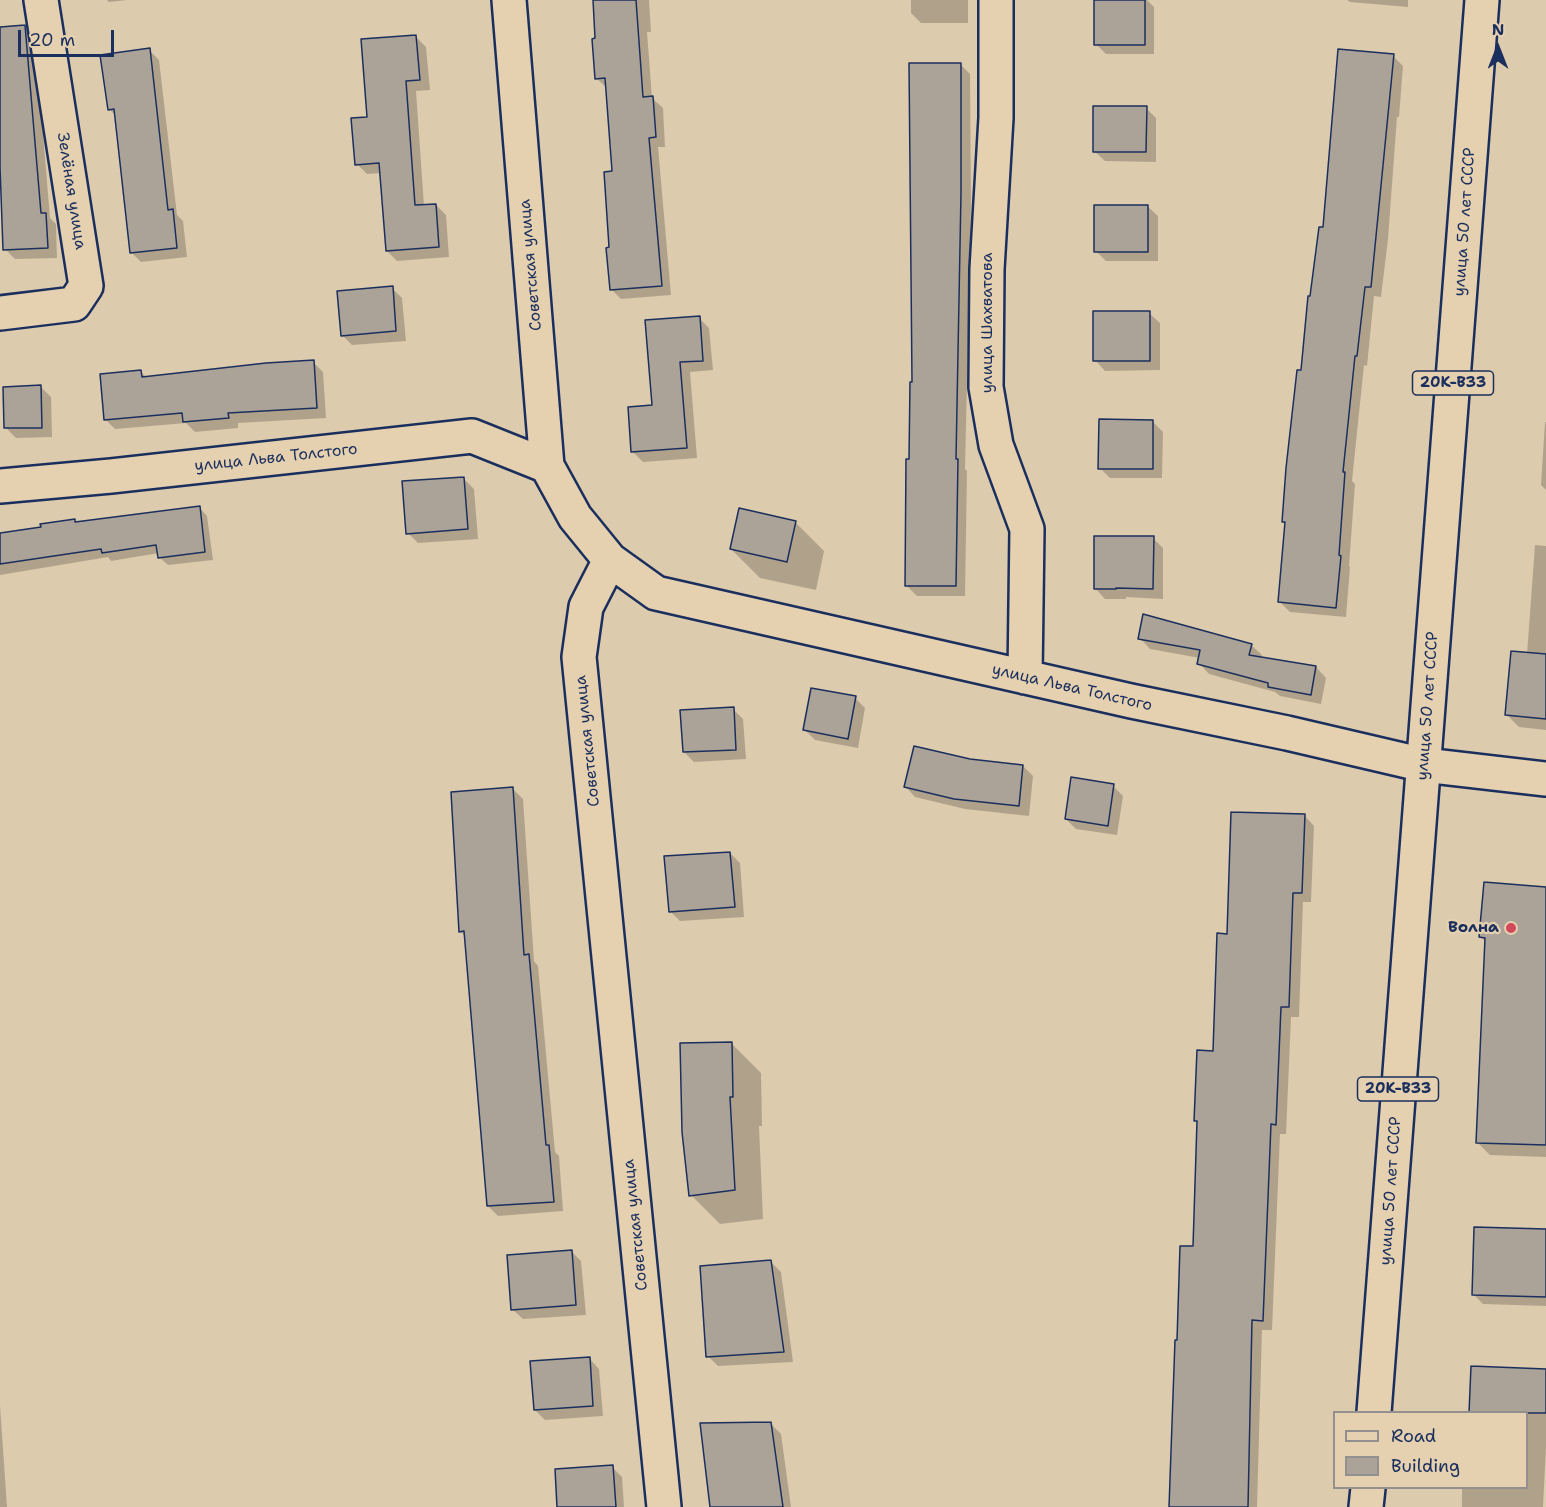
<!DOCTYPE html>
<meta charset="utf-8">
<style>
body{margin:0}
#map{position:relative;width:1546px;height:1507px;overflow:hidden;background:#ddcbad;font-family:"Shantell Sans",sans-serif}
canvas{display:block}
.legend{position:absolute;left:1333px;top:1411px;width:195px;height:78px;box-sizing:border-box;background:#e5d1b0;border:2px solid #94908f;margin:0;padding:8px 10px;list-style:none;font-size:18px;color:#1b2f5e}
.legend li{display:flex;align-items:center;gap:12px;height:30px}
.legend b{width:30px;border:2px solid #94908f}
.north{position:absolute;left:1468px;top:18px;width:60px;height:60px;-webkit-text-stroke:4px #e5d1b0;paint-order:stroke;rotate:0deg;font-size:16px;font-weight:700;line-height:24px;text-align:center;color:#1b2f5e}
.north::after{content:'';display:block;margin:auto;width:21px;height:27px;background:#1b2f5e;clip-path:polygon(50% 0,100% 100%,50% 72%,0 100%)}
.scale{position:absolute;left:18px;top:30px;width:96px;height:27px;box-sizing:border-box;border:3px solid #1b2f5e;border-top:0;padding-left:8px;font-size:18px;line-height:21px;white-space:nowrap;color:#1b2f5e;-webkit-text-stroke:4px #e5d1b0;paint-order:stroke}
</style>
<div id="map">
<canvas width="1546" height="1507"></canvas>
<ul class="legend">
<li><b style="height:8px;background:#e5d1b0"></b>Road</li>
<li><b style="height:16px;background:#aba298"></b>Building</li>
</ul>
<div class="north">N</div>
<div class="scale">20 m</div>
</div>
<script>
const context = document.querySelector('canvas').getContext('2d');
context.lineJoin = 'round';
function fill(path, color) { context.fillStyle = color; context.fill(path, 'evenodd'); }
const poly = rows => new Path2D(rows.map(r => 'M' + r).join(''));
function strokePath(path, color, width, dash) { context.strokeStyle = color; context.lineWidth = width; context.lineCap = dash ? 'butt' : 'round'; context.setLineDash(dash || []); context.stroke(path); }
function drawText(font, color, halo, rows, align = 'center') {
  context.font = font + ' "Shantell Sans",sans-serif'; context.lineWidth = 4.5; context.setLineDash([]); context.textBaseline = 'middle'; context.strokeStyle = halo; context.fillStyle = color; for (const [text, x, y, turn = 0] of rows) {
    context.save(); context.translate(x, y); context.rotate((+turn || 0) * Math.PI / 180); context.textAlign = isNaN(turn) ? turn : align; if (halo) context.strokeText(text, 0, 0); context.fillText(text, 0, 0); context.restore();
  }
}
fill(poly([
 [107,0,127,0,109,2],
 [594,0,649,0,651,32,647,32,652,98,663,108,665,147,658,147,671,295,621,299,611,289,614,173,607,88,596,78],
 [911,0,968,0,968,23,921,23,911,13],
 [1096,0,1147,0,1154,7,1154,54,1106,54,1096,44],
 [1347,0,1408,0,1408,7,1350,2],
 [24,27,35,37,50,218,56,224,57,258,15,259,5,249,2,178,0,176,0,29],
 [416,37,426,47,430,90,416,91,424,206,436,205,446,215,449,257,397,261,387,251,381,173,367,174,357,164,368,118],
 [149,50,159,60,177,215,183,221,187,257,141,262,131,252,116,116,109,109],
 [1393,56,1403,66,1399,117,1397,117,1388,239,1381,297,1374,296,1367,366,1364,365,1352,481,1355,484,1349,566,1350,567,1346,617,1290,612,1280,602,1287,525,1284,522,1312,298,1324,229],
 [960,64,970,74,971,204,965,469,967,471,965,596,917,596,907,586,914,384],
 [1146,108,1156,118,1156,162,1105,161,1094,151],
 [1147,206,1158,216,1158,261,1106,261,1096,251],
 [392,288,402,298,406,341,352,345,342,335],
 [1149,313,1160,323,1160,370,1105,371,1095,360],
 [699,318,709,328,713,370,690,372,697,458,643,462,633,452,653,406],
 [313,362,323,372,326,418,238,423,238,428,195,432,186,423,115,429,105,419,141,372,147,378],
 [41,387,51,397,52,437,16,438,6,428],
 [1152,421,1163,432,1162,478,1110,478,1100,468],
 [1545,422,1546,422,1546,490,1541,485],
 [464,479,474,489,478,539,418,543,408,533],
 [199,507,207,516,213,560,168,565,159,557,159,553,111,561,108,557,0,575,0,534,42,528,74,520,77,523],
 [795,522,824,551,816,590,760,578,731,549],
 [1153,538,1163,548,1163,599,1126,597,1126,599,1105,599,1095,588],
 [1535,545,1546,546,1546,730,1519,727,1507,715,1527,654],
 [1140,638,1251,645,1262,655,1261,658,1316,667,1326,678,1321,704,1280,696,1275,692,1209,674,1199,663,1200,658,1150,649],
 [855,698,865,708,858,748,815,740,805,730],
 [733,709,743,719,746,759,694,762,684,752],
 [969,761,1023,766,1033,776,1029,816,965,809,915,797,905,786],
 [1113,786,1123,796,1117,835,1076,829,1066,819],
 [513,789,523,799,534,961,538,966,555,1152,559,1156,563,1211,498,1216,488,1206,466,937,460,931],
 [1304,815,1314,826,1311,902,1303,902,1299,1017,1291,1017,1286,1134,1280,1134,1272,1330,1262,1330,1257,1507,1170,1507,1179,1342,1194,1248,1198,1123,1195,1120,1214,1053,1228,935],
 [730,853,740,863,744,917,680,921,670,911],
 [1546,889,1546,1157,1490,1155,1478,1143,1486,942,1481,937],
 [732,1044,761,1073,762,1126,759,1126,763,1219,720,1224,691,1195],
 [1546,1230,1546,1306,1483,1304,1473,1294],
 [571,1251,581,1261,586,1315,523,1319,512,1309],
 [771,1262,781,1272,793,1362,718,1366,708,1356],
 [589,1358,599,1369,603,1416,545,1420,535,1410],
 [1546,1370,1546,1447,1543,1507,1462,1507,1462,1488,1526,1488,1526,1412],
 [0,1405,7,1507,0,1507],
 [771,1424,781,1434,791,1507,711,1507],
 [612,1467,622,1477,624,1507,559,1507]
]), '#0003');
const building = poly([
 [593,0,636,0,643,97,653,96,656,137,649,138,662,286,610,290,606,248,609,247,604,172,612,171,605,78,595,79,592,39,595,38,593,0],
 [1094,0,1145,0,1145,45,1094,45,1094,0],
 [25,25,41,213,46,213,48,248,3,250,0,167,0,27,25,25],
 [416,35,420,80,406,81,415,205,436,204,439,247,386,251,379,163,355,165,351,118,367,117,361,39,416,35],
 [150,48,168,210,173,209,177,248,130,253,114,109,108,110,100,55,150,48],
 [1338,49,1394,54,1371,287,1365,287,1357,356,1355,356,1343,472,1345,472,1339,555,1341,556,1336,608,1278,602,1285,522,1282,522,1286,468,1297,370,1301,370,1308,296,1310,296,1319,227,1323,227,1338,49],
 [909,63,961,63,961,193,956,459,958,459,956,586,905,586,906,459,909,459,910,382,912,382,909,63],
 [1093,106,1147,106,1146,152,1093,152,1093,106],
 [1094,205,1148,205,1148,252,1094,252,1094,205],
 [393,286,396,331,341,336,337,291,393,286],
 [1093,311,1150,311,1150,361,1093,361,1093,311],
 [700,316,703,361,680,362,687,448,631,452,628,407,652,405,645,320,700,316],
 [314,360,317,408,228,413,229,418,183,422,182,413,104,420,100,374,141,370,142,377,266,363,314,360],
 [41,385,42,428,4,428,3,387,41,385],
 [1099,419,1153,420,1153,469,1098,469,1099,419],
 [464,477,468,529,406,534,402,481,464,477],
 [200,506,205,552,158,558,156,545,102,553,101,549,0,564,0,533,41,527,40,524,75,519,75,522,200,506],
 [739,508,796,521,787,562,730,549,739,508],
 [1094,536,1154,536,1153,589,1116,588,1116,589,1094,589,1094,536],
 [1143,614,1252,644,1249,655,1316,666,1311,695,1268,687,1268,683,1197,664,1200,650,1138,639,1143,614],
 [1511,651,1546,654,1546,719,1505,715,1511,651],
 [811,688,856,696,848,739,803,730,811,688],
 [734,707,736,750,683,752,680,710,734,707],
 [914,746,970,759,1023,765,1019,806,954,799,904,787,914,746],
 [1071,777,1114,784,1108,826,1065,819,1071,777],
 [513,787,524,955,529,954,546,1145,549,1145,554,1202,487,1206,464,931,459,932,451,792,513,787],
 [1231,812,1305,814,1302,893,1293,893,1289,1007,1281,1007,1276,1125,1271,1124,1263,1321,1252,1320,1248,1507,1169,1507,1175,1340,1177,1340,1180,1246,1193,1246,1197,1121,1194,1121,1197,1050,1213,1051,1217,933,1227,934,1231,812],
 [730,852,735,907,669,912,664,856,730,852],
 [1484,882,1546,887,1546,1145,1476,1143,1485,938,1479,937,1484,882],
 [732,1042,733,1097,730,1097,735,1190,689,1196,682,1132,680,1043,732,1042],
 [1474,1227,1546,1229,1546,1297,1472,1295,1474,1227],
 [572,1250,576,1305,511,1310,507,1255,572,1250],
 [771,1260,784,1352,706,1357,700,1266,771,1260],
 [590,1357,593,1406,534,1410,530,1361,590,1357],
 [1471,1366,1546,1369,1546,1413,1469,1413,1471,1366],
 [771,1422,783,1507,710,1507,700,1423,771,1422],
 [613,1465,616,1507,557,1507,555,1469,613,1465]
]);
fill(building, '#aba298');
strokePath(building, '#1b2f5e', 1.5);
const minor = poly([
 [509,0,547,466,575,517,610,560,586,607,579,657,664,1507],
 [996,0,996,118,987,269,986,387,996,445,1027,529,1025,677],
 [0,313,74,304,86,286,41,0],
 [0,486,111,476,472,436,547,466],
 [610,560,656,593,1131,701,1287,733,1424,765,1546,779]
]);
const major = poly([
 [1374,1412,1482,0],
 [1366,1507,1368,1488]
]);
strokePath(minor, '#1b2f5e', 38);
strokePath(major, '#1b2f5e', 38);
strokePath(minor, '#e5d1b0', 33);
strokePath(major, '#e5d1b0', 33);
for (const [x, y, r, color] of [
 [1511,928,6,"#d1495b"]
]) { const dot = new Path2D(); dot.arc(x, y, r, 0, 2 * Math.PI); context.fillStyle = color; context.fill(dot); strokePath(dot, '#e5d1b0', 2); }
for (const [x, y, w] of [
 [1453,383,81],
 [1398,1089,81]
]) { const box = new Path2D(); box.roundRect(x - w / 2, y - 12, w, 24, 4.5); context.fillStyle = '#e5d1b0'; context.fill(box); strokePath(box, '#1b2f5e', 1.5); }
drawText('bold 15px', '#1b2f5e', null, [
 ["20К-В33",1453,383],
 ["20К-В33",1398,1089]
]);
drawText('16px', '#1b2f5e', '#e5d1b0', [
 ["Зелёная улица",71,191,81],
 ["улица 50 лет СССР",1465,222,-86],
 ["Советская улица",531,265,-95],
 ["улица Шахватова",988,323,-90],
 ["улица Льва Толстого",276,458,-6],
 ["улица Льва Толстого",1072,688,13],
 ["улица 50 лет СССР",1428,706,-86],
 ["Советская улица",588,741,-96],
 ["улица 50 лет СССР",1391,1191,-86],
 ["Советская улица",636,1225,-96]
]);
drawText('bold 16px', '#1b2f5e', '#e5d1b0', [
 ["Волна",1499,928]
], 'right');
</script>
